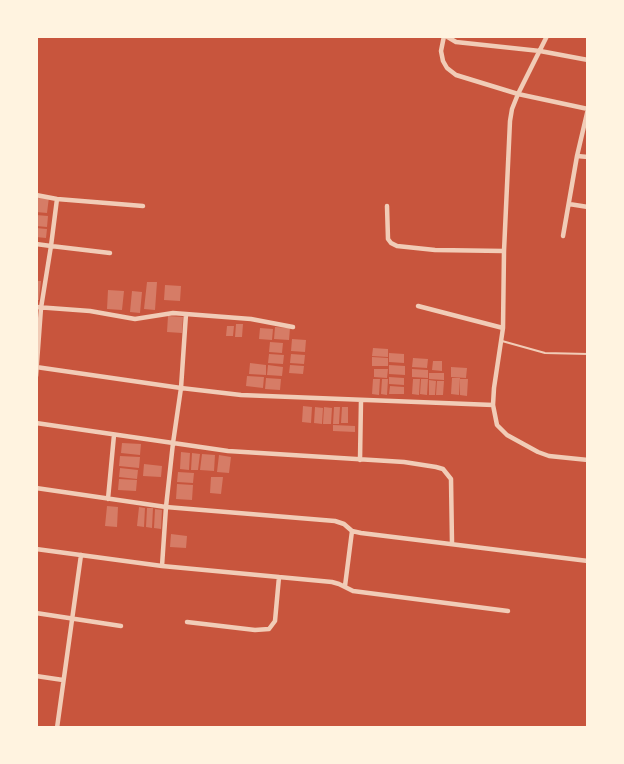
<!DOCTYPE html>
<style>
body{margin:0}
#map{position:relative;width:624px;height:764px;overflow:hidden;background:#c8553d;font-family:Cabin,sans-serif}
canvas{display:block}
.frame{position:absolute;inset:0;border:38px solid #fff3e0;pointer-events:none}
</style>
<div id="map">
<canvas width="624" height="764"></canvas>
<div class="frame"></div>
</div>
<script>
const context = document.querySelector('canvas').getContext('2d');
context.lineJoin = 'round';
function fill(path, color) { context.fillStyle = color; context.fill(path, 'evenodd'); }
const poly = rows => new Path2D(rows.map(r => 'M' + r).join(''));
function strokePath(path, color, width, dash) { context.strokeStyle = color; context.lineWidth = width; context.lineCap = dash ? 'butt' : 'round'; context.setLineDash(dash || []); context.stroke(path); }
fill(poly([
 [36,196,49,197,47,213,36,212],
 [36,215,48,216,47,227,36,226],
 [36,228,47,229,46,238,36,237],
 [36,281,41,281,39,300,36,300],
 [147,282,157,282,155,310,144,309],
 [165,285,181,286,180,301,164,300],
 [108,290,124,291,122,310,107,309],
 [132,291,142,292,140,313,130,312],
 [168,316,183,317,182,333,167,332],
 [236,324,243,324,242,337,235,337],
 [227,326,234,326,233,336,226,336],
 [275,327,290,328,289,340,274,339],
 [260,328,273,329,272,340,259,339],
 [292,339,306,340,305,352,291,351],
 [270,342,283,343,282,353,269,352],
 [373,348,388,349,388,357,372,356],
 [389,353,404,354,404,363,389,362],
 [269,354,284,355,283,364,268,363],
 [291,354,305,355,304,364,290,363],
 [372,357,388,358,388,366,372,366],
 [413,358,428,359,427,368,412,367],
 [433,361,442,361,442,371,432,370],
 [250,363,266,365,266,375,249,374],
 [268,365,283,367,282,376,267,375],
 [290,365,304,366,303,374,289,373],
 [389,365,405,366,405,375,389,374],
 [451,367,467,368,466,378,451,377],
 [374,369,388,369,387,378,374,377],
 [412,369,428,370,428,378,412,377],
 [429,373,444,373,444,380,429,379],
 [247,376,264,377,263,388,246,386],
 [389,377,404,378,404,385,389,384],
 [266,378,281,379,280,390,265,389],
 [452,378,460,378,459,395,451,394],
 [373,379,380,379,379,395,372,394],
 [382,379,388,379,387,395,381,394],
 [413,379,420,379,419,395,412,394],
 [421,379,428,379,427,395,420,394],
 [460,379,468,379,467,396,460,395],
 [429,380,436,381,435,395,429,395],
 [437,381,444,381,443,395,436,395],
 [390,386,404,387,404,394,389,394],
 [303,406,312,407,311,423,302,422],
 [315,407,323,408,322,424,314,423],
 [324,407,332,408,331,424,323,424],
 [334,407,340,407,339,424,333,424],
 [342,407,348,407,348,423,341,423],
 [333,425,355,426,355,432,333,431],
 [122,443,141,444,140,455,121,453],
 [181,452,190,453,189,470,180,469],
 [192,453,200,454,198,470,191,470],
 [202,454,215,455,214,471,200,470],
 [219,455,231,457,229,473,217,472],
 [120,456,140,457,139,468,119,466],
 [144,464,162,466,161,477,143,476],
 [120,468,138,470,137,479,119,477],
 [178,472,194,473,193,483,177,482],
 [211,477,223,477,221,494,210,493],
 [119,479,137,480,136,491,118,490],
 [177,484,193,485,192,500,176,499],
 [107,506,118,507,117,527,105,526],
 [139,507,145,508,144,527,137,526],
 [147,508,153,508,152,528,146,527],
 [155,509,162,510,161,529,154,528],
 [171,534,187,536,186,548,170,547]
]), '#d67c66');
strokePath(poly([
 [502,341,545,353,588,354]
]), '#f1ccb7', 2);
strokePath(poly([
 [444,36,441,51,443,61,447,68,456,75,518,94,588,109],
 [446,36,456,42,540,51,588,60],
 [547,36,518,94,512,109,510,121,504,251,503,328,494,388,493,405,497,425,507,435,538,452,549,456,588,460],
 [577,156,588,157],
 [36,195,57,199,143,206],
 [57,199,51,246,110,253],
 [569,204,588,207],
 [387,206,388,239,391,243,397,246,435,250,504,251],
 [563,236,577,156,588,109],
 [36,244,51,246,41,308,36,376],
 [418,306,503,328],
 [36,307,90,311,135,319,173,313,251,319,293,327],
 [36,367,181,388,241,395,493,405],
 [36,423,228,451,404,462,436,467,443,469,451,479,452,543],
 [360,460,361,400],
 [36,488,166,507,335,521,344,524,352,531,361,533,588,561],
 [108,499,114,435],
 [36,549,162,566,332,582,339,584,353,591,508,611],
 [162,566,166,507,173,443,181,388,186,314],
 [345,586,352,531],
 [36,613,121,626],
 [187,622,255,630,269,629,275,621,279,577],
 [36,676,63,680],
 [57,728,81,555]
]), '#f1ccb7', 4.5);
</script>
